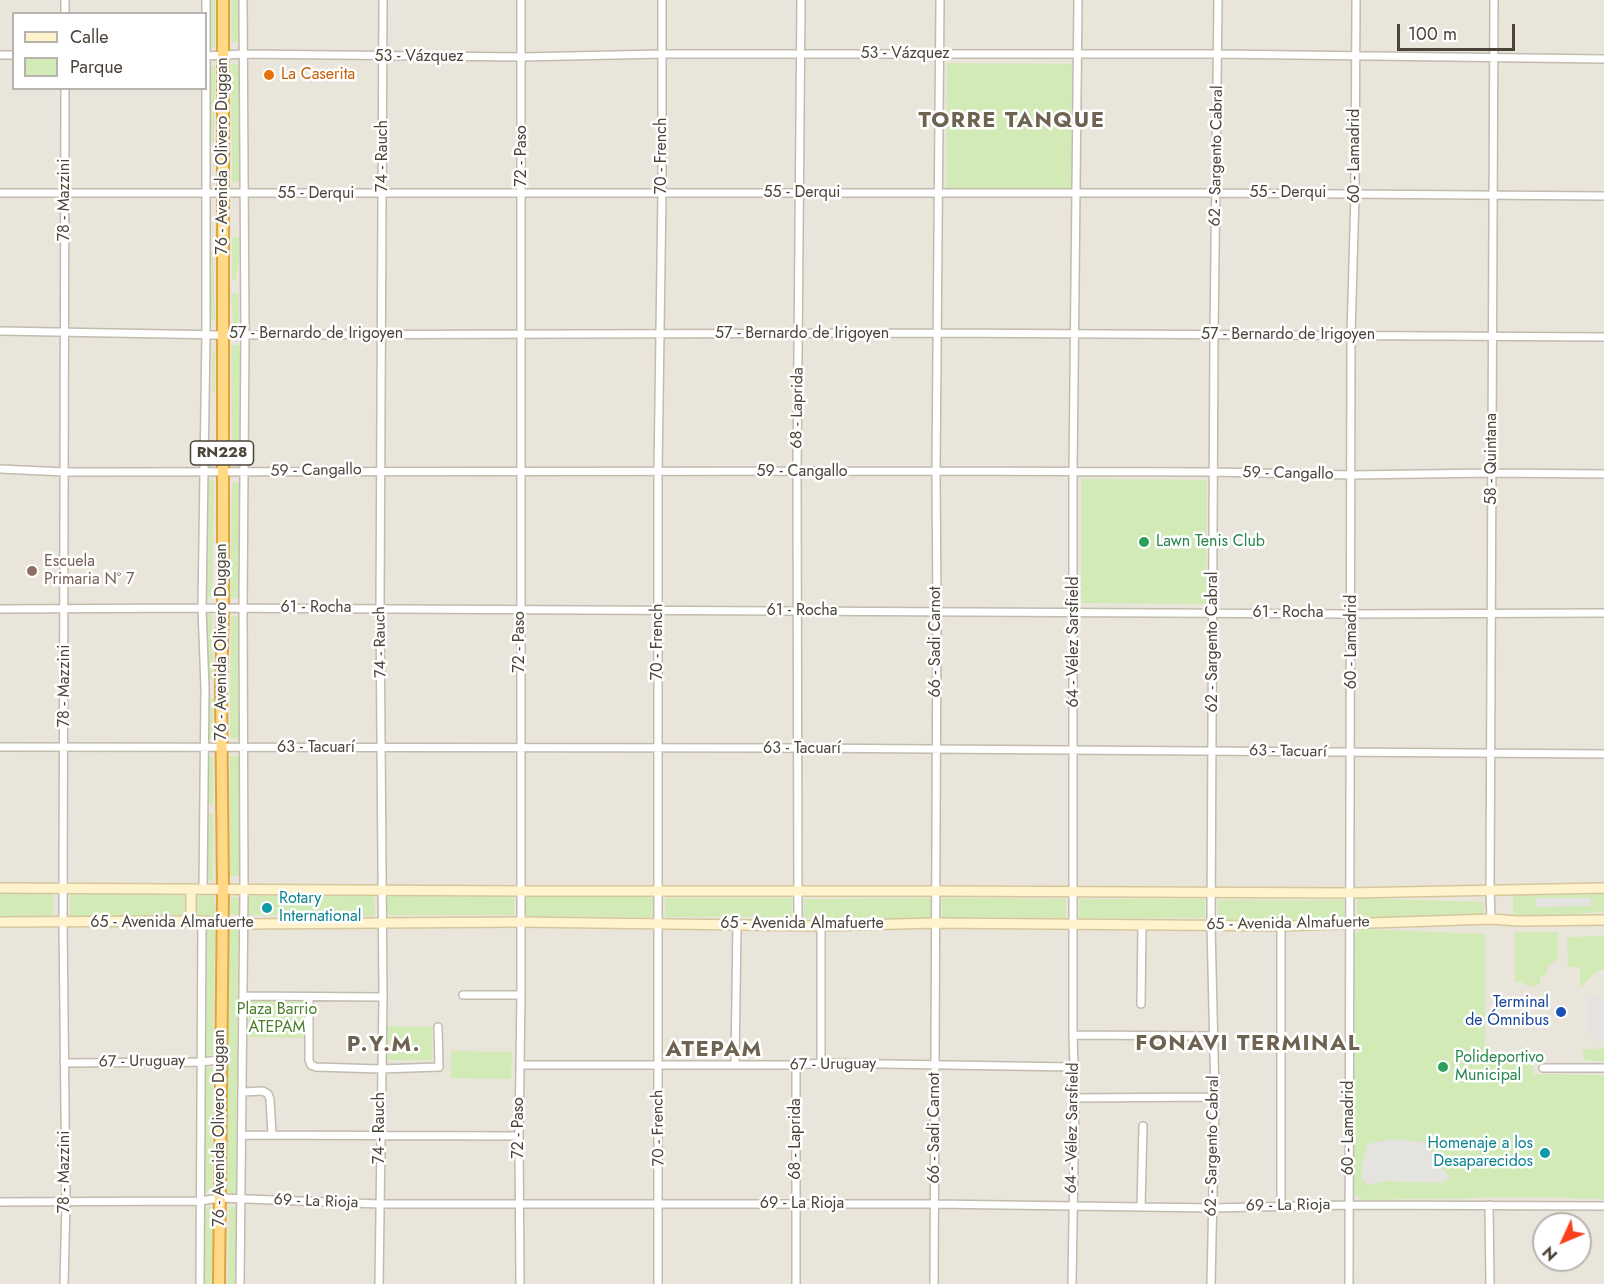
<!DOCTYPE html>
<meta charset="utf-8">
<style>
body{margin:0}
#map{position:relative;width:1604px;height:1284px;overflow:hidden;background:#f6f3ec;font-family:Jost,sans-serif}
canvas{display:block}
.legend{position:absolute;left:12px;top:12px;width:195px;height:78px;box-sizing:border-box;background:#fff;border:2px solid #b7b4b0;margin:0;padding:8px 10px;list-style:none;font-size:18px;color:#4b4439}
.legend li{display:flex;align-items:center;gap:12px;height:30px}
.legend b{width:30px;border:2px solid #b7b4b0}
.north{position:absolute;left:1532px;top:1212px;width:60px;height:60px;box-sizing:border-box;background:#fff;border:2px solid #b7b4b0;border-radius:50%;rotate:226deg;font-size:16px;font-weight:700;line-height:24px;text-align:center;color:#4b4439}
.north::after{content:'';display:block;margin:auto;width:21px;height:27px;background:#fc3f1d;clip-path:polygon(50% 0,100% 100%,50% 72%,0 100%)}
.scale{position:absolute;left:1397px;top:24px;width:118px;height:27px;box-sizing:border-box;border:3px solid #4b4439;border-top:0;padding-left:8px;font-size:18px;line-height:21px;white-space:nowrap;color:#4b4439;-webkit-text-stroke:4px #fff;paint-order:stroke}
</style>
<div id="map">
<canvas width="1604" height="1284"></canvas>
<ul class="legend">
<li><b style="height:8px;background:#fff3cd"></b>Calle</li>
<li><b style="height:16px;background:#d2eab5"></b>Parque</li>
</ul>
<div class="north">N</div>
<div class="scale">100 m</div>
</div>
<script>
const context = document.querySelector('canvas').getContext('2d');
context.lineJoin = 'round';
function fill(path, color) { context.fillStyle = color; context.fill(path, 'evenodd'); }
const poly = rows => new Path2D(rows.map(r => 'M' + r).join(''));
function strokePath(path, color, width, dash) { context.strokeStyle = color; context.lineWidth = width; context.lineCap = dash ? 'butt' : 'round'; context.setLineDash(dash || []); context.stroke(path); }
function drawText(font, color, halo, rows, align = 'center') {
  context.font = font + ' Jost,sans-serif'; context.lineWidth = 5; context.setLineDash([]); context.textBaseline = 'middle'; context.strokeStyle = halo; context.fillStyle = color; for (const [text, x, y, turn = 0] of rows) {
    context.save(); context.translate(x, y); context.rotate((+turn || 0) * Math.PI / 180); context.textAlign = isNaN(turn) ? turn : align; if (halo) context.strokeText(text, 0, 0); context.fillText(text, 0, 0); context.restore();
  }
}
fill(poly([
 [0,0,1604,0,1604,1284,0,1284],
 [14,14,206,14,206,88,14,88],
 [1544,1224,1580,1224,1580,1260,1544,1260]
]), '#eae5da');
fill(poly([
 [209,0,215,0,215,47,209,47],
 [231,0,239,0,239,42,231,42],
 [947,63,1072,64,1071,189,946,188],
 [231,64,240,64,241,182,232,182],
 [210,66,215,66,214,141,209,141],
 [232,237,239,237,239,263,235,280,232,280],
 [208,252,213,252,215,321,210,321],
 [231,293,238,293,240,328,233,324],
 [231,345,241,345,241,461,232,461],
 [212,351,215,351,215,392,212,392],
 [1081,479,1207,480,1206,604,1081,603],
 [209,480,214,480,212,598,207,598],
 [232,482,240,483,239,598,230,598],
 [206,614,212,614,213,680,207,680],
 [231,616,239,616,239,739,230,738],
 [208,698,213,698,213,739,208,739],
 [230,756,240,756,241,876,230,876],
 [207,757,213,757,213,805,208,805],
 [208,814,213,814,213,881,208,881],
 [1604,891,1604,911,1519,921,1513,911,1513,892],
 [0,893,53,894,53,917,0,917],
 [70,893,186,894,186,917,70,916],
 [214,894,215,916,197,916,196,895],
 [248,896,374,896,375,916,248,915],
 [387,896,514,896,514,915,387,915],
 [231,897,241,898,240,915,230,914],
 [526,897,653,897,653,917,526,916],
 [665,898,792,898,792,917,665,917],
 [931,898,931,918,804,918,804,899],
 [942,898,1066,899,1066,918,942,917],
 [1357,898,1484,902,1483,921,1357,917],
 [1079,899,1205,899,1205,918,1079,918],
 [1218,900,1344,900,1344,919,1218,919],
 [207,927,215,927,213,1055,206,1055],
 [1360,929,1485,934,1485,1057,1533,1061,1533,1074,1604,1075,1604,1199,1533,1197,1361,1200,1354,1193,1355,934],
 [228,930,238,930,236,1194,227,1193],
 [1515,932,1558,932,1558,959,1548,966,1546,974,1540,977,1540,984,1529,987,1522,982,1515,982],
 [1604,936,1604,970,1598,970,1580,988,1580,967,1568,967,1567,937],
 [249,1001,304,1001,304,1038,249,1037],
 [386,1026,432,1027,432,1060,386,1060],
 [1604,1048,1604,1062,1584,1060,1582,1050],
 [451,1051,512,1052,511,1079,451,1078],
 [205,1067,213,1067,212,1191,204,1191],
 [204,1207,213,1207,212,1284,204,1284],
 [229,1207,237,1207,236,1284,228,1284]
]), '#d2eab5');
fill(poly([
 [1591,898,1591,906,1536,907,1535,898],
 [1586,997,1604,997,1604,1042,1592,1042,1592,1034,1587,1034],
 [1392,1139,1424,1142,1432,1153,1432,1159,1450,1177,1443,1183,1385,1181,1369,1185,1362,1180,1362,1165,1368,1144]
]), '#e5e3e0');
const minor = poly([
 [65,14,65,0],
 [0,55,14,55],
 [206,56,243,54,521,57,662,54,1218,54,1604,59],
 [0,193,1217,193,1604,196],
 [0,331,223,335,936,333,1604,337],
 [0,469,65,472,936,471,1213,472,1352,475,1492,473,1604,474],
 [0,609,202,608,1352,614,1604,613],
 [0,747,797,748,1604,754],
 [203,889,205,688,202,608,206,334,206,0],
 [1491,919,1490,889,1494,0],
 [798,924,797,472,801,0],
 [821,926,821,1063],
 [463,995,521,995],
 [243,996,383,997],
 [309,997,309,1060,311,1065,316,1067,380,1069,439,1067,438,1027],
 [1141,1004,1142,925],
 [1073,1035,1214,1036],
 [64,1063,200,1062,220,1060],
 [520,1065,796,1065,821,1063,1073,1067],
 [735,1065,737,924],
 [796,1065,796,1284],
 [1543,1068,1604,1068],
 [242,1092,263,1091,268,1094,270,1099,272,1135],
 [1075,1098,1215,1097],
 [242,1135,519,1136],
 [0,1202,200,1201,220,1198,380,1204,935,1204,1212,1208,1349,1205,1604,1206],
 [1489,1205,1490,1284],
 [1141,1206,1143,1126],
 [1281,1206,1281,926],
 [64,1284,66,1202,63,922,65,88],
 [200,1284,202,921],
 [240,1284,244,890,243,608,245,334,243,0],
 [379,1284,383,997,380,609,383,0],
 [520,1284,519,1136,521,995,521,0],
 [658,1284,658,472,662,193,662,0],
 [934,1284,937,610,936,471,940,0],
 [1072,1284,1075,1098,1073,1035,1073,473,1078,0],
 [1211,1284,1215,1097,1211,925,1214,336,1218,0],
 [1349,1284,1351,335,1355,194,1356,0]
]);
const secondary = poly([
 [0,888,521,891,936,891,1349,893,1604,888],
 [191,921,191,889],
 [0,922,202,921,243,924,520,922,821,926,935,923,1281,926,1491,919,1519,921,1604,920]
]);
const trunk = poly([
 [219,1284,223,890,221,689,223,608,223,0]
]);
strokePath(minor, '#c2bbae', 10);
strokePath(secondary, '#d6c79b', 12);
strokePath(trunk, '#e0a43c', 14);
strokePath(minor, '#fff', 7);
strokePath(secondary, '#fff3cd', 9);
strokePath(trunk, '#ffd985', 10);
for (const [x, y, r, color] of [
 [269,75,6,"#e8710a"],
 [1144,542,6,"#2e9e5b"],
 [32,571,6,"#8d6e63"],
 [267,908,6,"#0f9aa8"],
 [1561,1012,6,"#1a4fb4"],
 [1443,1067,6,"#2e9e5b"],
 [1545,1153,6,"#0f9aa8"]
]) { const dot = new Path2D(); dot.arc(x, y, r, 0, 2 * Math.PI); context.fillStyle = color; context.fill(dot); strokePath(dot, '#fff', 2); }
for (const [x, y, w] of [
 [222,453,63]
]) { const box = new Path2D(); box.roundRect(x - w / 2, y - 12, w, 24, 4.5); context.fillStyle = '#fff'; context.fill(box); strokePath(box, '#4b4439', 1.5); }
drawText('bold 15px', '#4b4439', null, [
 ["RN228",222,453]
]);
drawText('16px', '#4b4439', '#fff', [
 ["53 - Vázquez",905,54],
 ["53 - Vázquez",419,57],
 ["76 - Avenida Olivero Duggan",223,156,-90],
 ["74 - Rauch",383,156,-90],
 ["72 - Paso",522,156,-90],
 ["70 - French",662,156,-90],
 ["62 - Sargento Cabral",1217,156,-89],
 ["60 - Lamadrid",1355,156,-90],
 ["55 - Derqui",802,193],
 ["55 - Derqui",1288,193],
 ["55 - Derqui",316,194],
 ["78 - Mazzini",65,200,-90],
 ["57 - Bernardo de Irigoyen",316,334],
 ["57 - Bernardo de Irigoyen",802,334],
 ["57 - Bernardo de Irigoyen",1288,335],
 ["68 - Laprida",798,408,-89],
 ["58 - Quintana",1492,459,-90],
 ["59 - Cangallo",316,471,-1],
 ["59 - Cangallo",802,472],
 ["59 - Cangallo",1288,474,1],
 ["61 - Rocha",316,608],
 ["61 - Rocha",802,611],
 ["61 - Rocha",1288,613],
 ["76 - Avenida Olivero Duggan",222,642,-90],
 ["74 - Rauch",381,642,-91],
 ["72 - Paso",520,642,-90],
 ["70 - French",658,642,-90],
 ["66 - Sadi Carnot",936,642,-90],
 ["64 - Vélez Sarsfield",1074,642,-90],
 ["62 - Sargento Cabral",1213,642,-90],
 ["60 - Lamadrid",1352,642,-90],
 ["78 - Mazzini",65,686,-90],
 ["63 - Tacuarí",316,748],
 ["63 - Tacuarí",802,749],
 ["63 - Tacuarí",1288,752,1],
 ["65 - Avenida Almafuerte",172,923],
 ["65 - Avenida Almafuerte",802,924],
 ["65 - Avenida Almafuerte",1288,924,-1],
 ["67 - Uruguay",142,1062,-1],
 ["67 - Uruguay",833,1065,-1],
 ["76 - Avenida Olivero Duggan",220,1128,-90],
 ["74 - Rauch",380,1128,-90],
 ["72 - Paso",519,1128,-90],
 ["70 - French",659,1128,-91],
 ["66 - Sadi Carnot",935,1128,-90],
 ["64 - Vélez Sarsfield",1073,1128,-89],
 ["60 - Lamadrid",1349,1128,-90],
 ["68 - Laprida",796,1139,-90],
 ["62 - Sargento Cabral",1213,1146,-89],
 ["78 - Mazzini",65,1172,-90],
 ["69 - La Rioja",316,1202,2],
 ["69 - La Rioja",802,1204],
 ["69 - La Rioja",1288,1206,-1]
]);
drawText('16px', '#c56008', '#fff', [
 ["La Caserita",281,75]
], 'left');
drawText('16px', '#27864d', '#fff', [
 ["Lawn Tenis Club",1156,542],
 ["Polideportivo",1455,1058],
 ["Municipal",1455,1076]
], 'left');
drawText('16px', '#785e54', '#fff', [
 ["Escuela",44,562],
 ["Primaria N° 7",44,580]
], 'left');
drawText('16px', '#0d838f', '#fff', [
 ["Rotary",279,899],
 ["International",279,917],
 ["Homenaje a los",1533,1144,"right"],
 ["Desaparecidos",1533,1162,"right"]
], 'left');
drawText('16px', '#164399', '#fff', [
 ["Terminal",1549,1003],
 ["de Ómnibus",1549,1021]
], 'right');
drawText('16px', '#4a7f2a', '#fff', [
 ["Plaza Barrio",277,1010],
 ["ATEPAM",277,1028]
]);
context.letterSpacing = '1.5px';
drawText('bold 22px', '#6e6250', '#fff', [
 ["TORRE TANQUE",1012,122],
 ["FONAVI TERMINAL",1248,1045],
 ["P.Y.M.",384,1046],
 ["ATEPAM",714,1051]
]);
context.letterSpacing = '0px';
</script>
